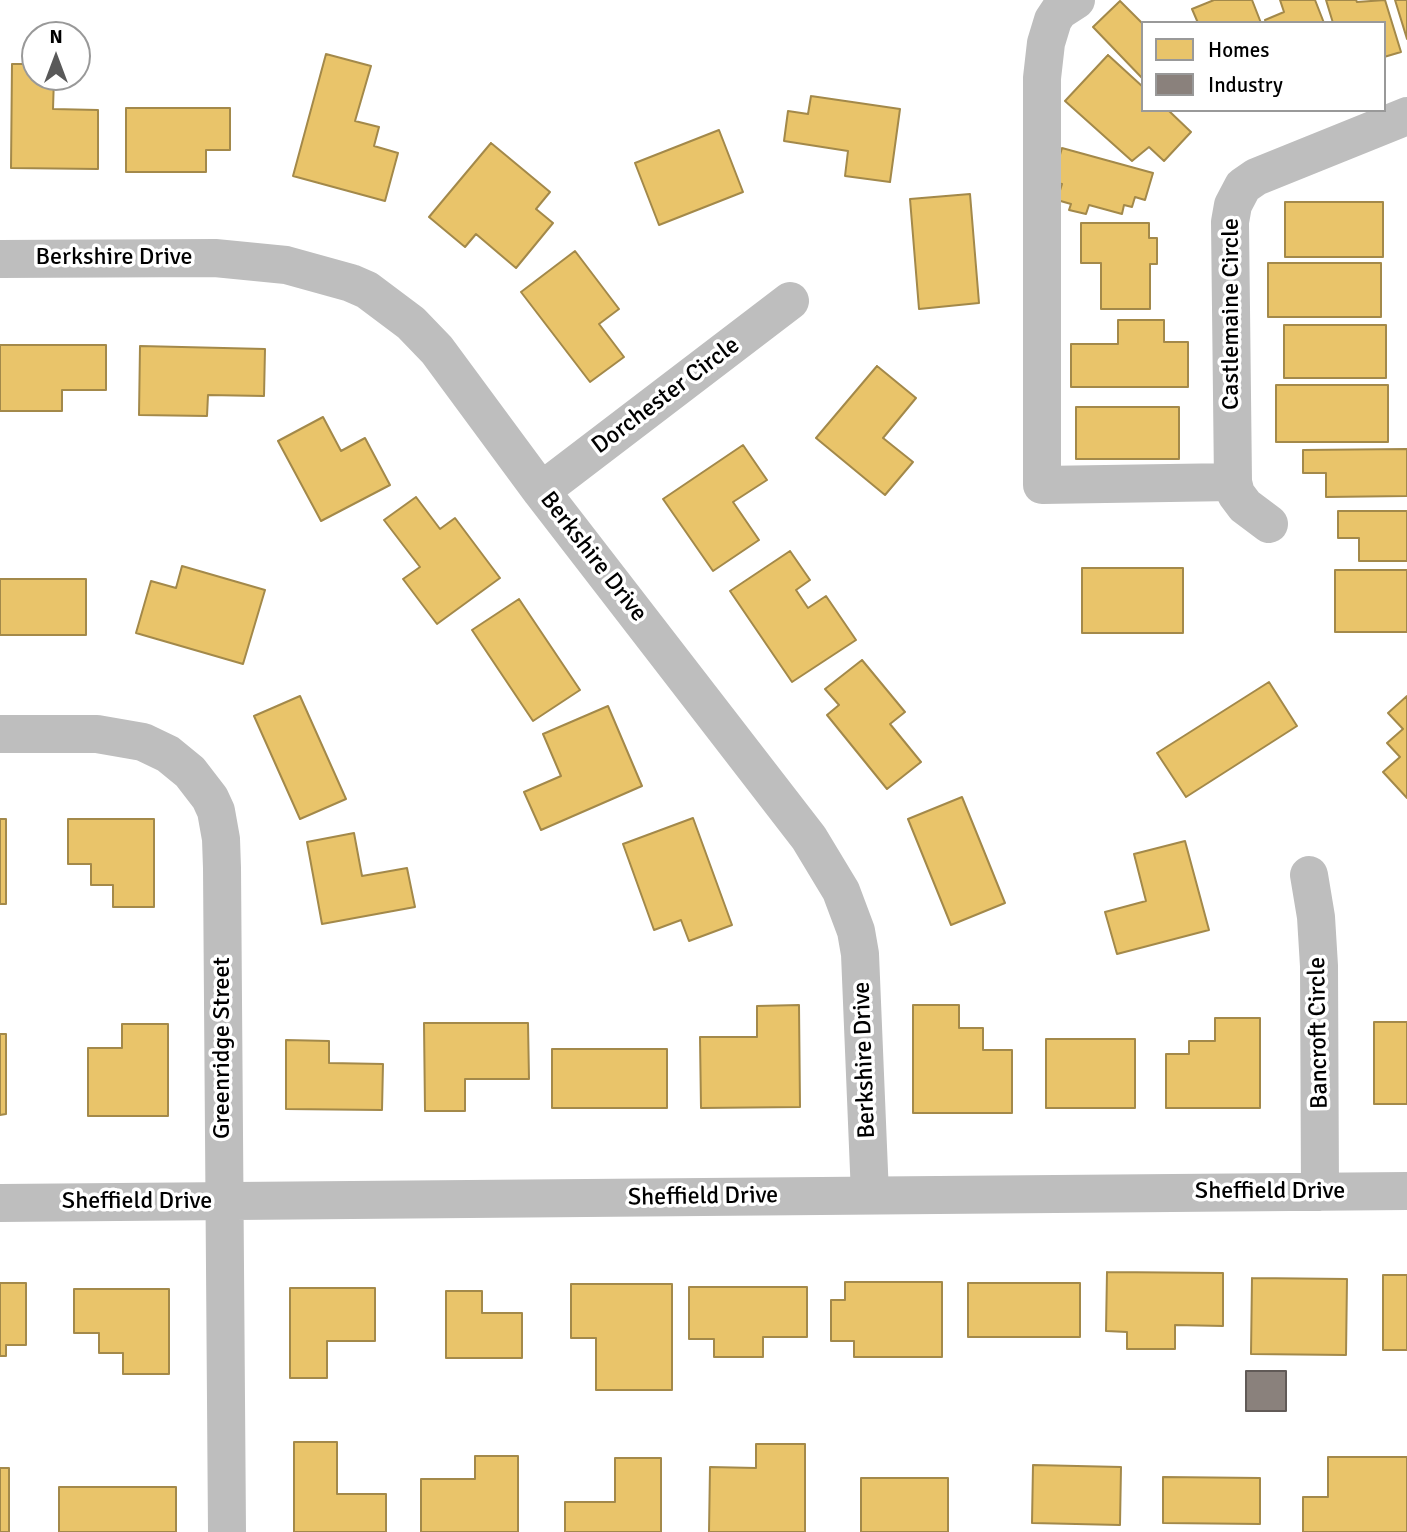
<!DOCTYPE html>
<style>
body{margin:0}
#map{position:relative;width:1407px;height:1532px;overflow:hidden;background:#fff;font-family:Signika,sans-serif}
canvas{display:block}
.legend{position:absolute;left:1141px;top:21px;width:245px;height:91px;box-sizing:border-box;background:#fff;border:2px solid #999;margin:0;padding:9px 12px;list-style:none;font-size:21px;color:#000}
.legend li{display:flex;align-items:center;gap:14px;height:35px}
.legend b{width:35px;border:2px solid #999}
.north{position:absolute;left:21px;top:21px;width:70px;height:70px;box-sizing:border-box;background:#fff;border:2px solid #999;border-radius:50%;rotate:0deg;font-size:19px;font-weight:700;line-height:28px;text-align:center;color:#000}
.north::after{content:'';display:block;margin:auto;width:24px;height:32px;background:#595959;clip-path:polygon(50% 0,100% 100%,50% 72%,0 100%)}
</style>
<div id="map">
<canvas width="1407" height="1532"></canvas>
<ul class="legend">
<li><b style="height:19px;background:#e9c46a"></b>Homes</li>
<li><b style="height:19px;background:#8a817c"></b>Industry</li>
</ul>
<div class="north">N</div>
</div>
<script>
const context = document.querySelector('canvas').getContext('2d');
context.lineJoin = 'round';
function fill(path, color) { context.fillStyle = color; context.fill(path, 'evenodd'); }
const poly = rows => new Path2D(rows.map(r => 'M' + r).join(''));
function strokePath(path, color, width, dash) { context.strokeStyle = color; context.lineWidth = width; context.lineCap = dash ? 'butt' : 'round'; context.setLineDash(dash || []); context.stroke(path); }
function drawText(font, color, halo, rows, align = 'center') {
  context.font = font + ' Signika,sans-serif'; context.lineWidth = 7; context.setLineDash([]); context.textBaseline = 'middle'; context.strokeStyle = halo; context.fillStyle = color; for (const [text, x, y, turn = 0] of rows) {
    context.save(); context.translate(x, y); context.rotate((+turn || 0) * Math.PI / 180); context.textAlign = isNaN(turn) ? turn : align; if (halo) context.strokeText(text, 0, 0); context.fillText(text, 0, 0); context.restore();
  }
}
const homes = poly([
 [1214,0,1252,0,1261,23,1198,23,1192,9,1214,0],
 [1280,0,1315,0,1324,23,1266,23,1265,20,1284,12,1280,0],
 [1326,0,1356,0,1357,2,1385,0,1401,52,1384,57,1384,23,1333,23,1326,0],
 [1395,0,1407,0,1407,39,1395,0],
 [1120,1,1143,24,1143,79,1093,27,1120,1],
 [326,54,371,66,355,121,379,127,374,146,398,153,385,201,293,176,326,54],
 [1108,55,1143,87,1143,110,1168,110,1191,132,1164,161,1149,147,1132,161,1065,101,1108,55],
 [12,64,35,64,35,77,54,77,53,109,98,110,98,169,11,168,12,64],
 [811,96,900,109,890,182,845,176,848,151,784,141,788,111,808,114,811,96],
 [126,108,230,108,230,150,206,150,206,172,126,172,126,108],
 [719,130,743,192,659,225,635,163,719,130],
 [491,143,550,192,536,209,553,223,516,268,476,234,465,247,429,217,491,143],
 [1062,148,1153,173,1145,200,1135,197,1132,207,1124,205,1122,214,1089,205,1086,214,1069,210,1071,204,1057,200,1062,184,1052,182,1062,148],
 [970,194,979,303,919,309,910,199,970,194],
 [1285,202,1383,202,1383,257,1285,257,1285,202],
 [1081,223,1149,223,1149,238,1157,238,1157,264,1150,264,1150,309,1101,309,1101,263,1081,263,1081,223],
 [575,251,619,309,599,324,624,357,590,382,521,292,575,251],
 [1268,263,1381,263,1381,317,1268,317,1268,263],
 [1118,320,1164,320,1164,342,1188,342,1188,387,1071,387,1071,344,1118,344,1118,320],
 [1284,325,1386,325,1386,378,1284,378,1284,325],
 [0,345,106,345,106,390,62,390,62,411,0,411,0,345],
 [140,346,265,349,264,396,208,395,207,416,139,415,140,346],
 [877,366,916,398,883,438,913,462,885,495,816,438,877,366],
 [1276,385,1388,385,1388,442,1276,442,1276,385],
 [1076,407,1179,407,1179,459,1076,459,1076,407],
 [323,417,341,451,365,438,390,485,321,521,278,441,323,417],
 [743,445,767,480,733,502,759,540,713,571,663,499,743,445],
 [1407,449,1407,496,1326,497,1326,473,1303,473,1303,450,1407,449],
 [416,497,440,529,455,518,500,578,437,624,403,579,420,567,384,520,416,497],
 [1338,511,1407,511,1407,561,1359,561,1359,538,1338,538,1338,511],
 [790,551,810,580,796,590,808,608,826,596,856,640,792,682,730,591,790,551],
 [182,566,265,590,243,664,136,633,151,581,176,588,182,566],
 [1082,568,1183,568,1183,633,1082,633,1082,568],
 [1335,570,1407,570,1407,632,1335,632,1335,570],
 [0,579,86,579,86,635,0,635,0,579],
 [519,599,580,690,533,721,472,630,519,599],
 [862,660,905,712,890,724,921,762,887,789,827,715,839,705,825,689,862,660],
 [1269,682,1297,726,1186,797,1157,753,1269,682],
 [300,696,346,799,300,819,254,716,300,696],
 [1407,696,1407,798,1383,772,1400,757,1387,743,1403,729,1388,713,1407,696],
 [608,706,642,786,541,830,524,792,561,776,543,734,608,706],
 [962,797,1005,903,951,925,908,819,962,797],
 [693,818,732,925,689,941,681,920,654,930,623,844,693,818],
 [0,819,6,819,6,904,0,904,0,819],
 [68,819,154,819,154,907,113,907,113,885,91,885,91,864,68,864,68,819],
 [354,833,362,876,407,868,415,907,322,924,307,842,354,833],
 [1185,841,1209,930,1117,954,1105,912,1146,901,1134,854,1185,841],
 [799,1005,800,1107,701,1108,700,1037,757,1037,757,1006,799,1005],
 [913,1005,959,1005,959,1028,983,1028,983,1050,1012,1050,1012,1113,913,1113,913,1005],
 [1215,1018,1260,1018,1260,1108,1166,1108,1166,1054,1189,1054,1189,1041,1215,1041,1215,1018],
 [1374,1022,1407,1022,1407,1104,1374,1104,1374,1022],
 [424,1023,528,1023,529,1079,465,1079,465,1111,425,1111,424,1023],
 [122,1024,168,1024,168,1116,88,1116,88,1048,122,1048,122,1024],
 [0,1034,6,1034,6,1114,0,1115,0,1034],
 [1046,1039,1135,1039,1135,1108,1046,1108,1046,1039],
 [286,1040,329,1041,329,1063,383,1064,382,1110,286,1109,286,1040],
 [552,1049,667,1049,667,1108,552,1108,552,1049],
 [1107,1272,1223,1273,1223,1326,1175,1325,1175,1349,1127,1349,1127,1332,1106,1331,1107,1272],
 [1383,1275,1407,1275,1407,1350,1383,1350,1383,1275],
 [1252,1278,1347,1279,1346,1355,1251,1354,1252,1278],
 [845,1282,942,1282,942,1357,854,1357,854,1341,831,1341,831,1300,845,1300,845,1282],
 [0,1283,26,1283,26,1345,6,1345,6,1356,0,1356,0,1283],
 [968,1283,1080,1283,1080,1337,968,1337,968,1283],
 [571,1284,672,1284,672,1390,596,1390,596,1338,571,1338,571,1284],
 [689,1287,807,1287,807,1337,763,1337,763,1357,714,1357,714,1339,689,1339,689,1287],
 [290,1288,375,1288,375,1341,327,1341,327,1378,290,1378,290,1288],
 [74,1289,169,1289,169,1374,123,1374,123,1353,99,1353,99,1333,74,1333,74,1289],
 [446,1291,482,1291,482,1313,522,1313,522,1358,446,1358,446,1291],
 [294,1442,337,1442,337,1494,386,1494,386,1532,294,1532,294,1442],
 [756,1444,805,1444,805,1532,709,1532,710,1467,756,1468,756,1444],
 [475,1456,518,1456,518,1532,421,1532,421,1479,475,1479,475,1456],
 [1328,1457,1407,1457,1407,1532,1303,1532,1303,1497,1328,1497,1328,1457],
 [615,1458,661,1458,661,1532,565,1532,565,1502,615,1502,615,1458],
 [1033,1465,1121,1467,1120,1525,1032,1523,1033,1465],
 [0,1468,9,1468,9,1532,0,1532,0,1468],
 [1163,1477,1260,1478,1260,1524,1163,1523,1163,1477],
 [861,1478,948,1478,948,1532,861,1532,861,1478],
 [59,1487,176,1487,176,1532,59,1532,59,1487]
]);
fill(homes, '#e9c46a');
strokePath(homes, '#a3894a', 2);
const industry = poly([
 [1246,1371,1286,1371,1286,1411,1246,1411,1246,1371]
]);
fill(industry, '#8a817c');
strokePath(industry, '#615a57', 2);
strokePath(poly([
 [1076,0,1059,11,1053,20,1046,43,1042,78,1042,485,1233,482],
 [0,259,215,258,286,265,351,283,367,290,411,323,437,350,541,491,809,838,841,891,856,931,860,954,870,1195],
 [541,491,790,301],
 [1269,524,1245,506,1236,494,1233,482,1230,222,1233,205,1243,186,1256,177,1407,116],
 [0,734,97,734,143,742,168,754,190,772,210,798,216,811,221,839,222,868,227,1532],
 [1309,875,1316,917,1319,966,1320,1192],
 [0,1203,1407,1191]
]), '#bebebe', 38);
drawText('24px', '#000', '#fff', [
 ["Berkshire Drive",114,258],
 ["Castlemaine Circle",1232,314,-90],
 ["Dorchester Circle",666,396,-37],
 ["Berkshire Drive",593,557,52],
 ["Bancroft Circle",1319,1033,-91],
 ["Greenridge Street",223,1048,-90],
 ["Berkshire Drive",865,1060,-92],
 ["Sheffield Drive",1270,1192],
 ["Sheffield Drive",703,1197,-1],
 ["Sheffield Drive",137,1202]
]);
</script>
